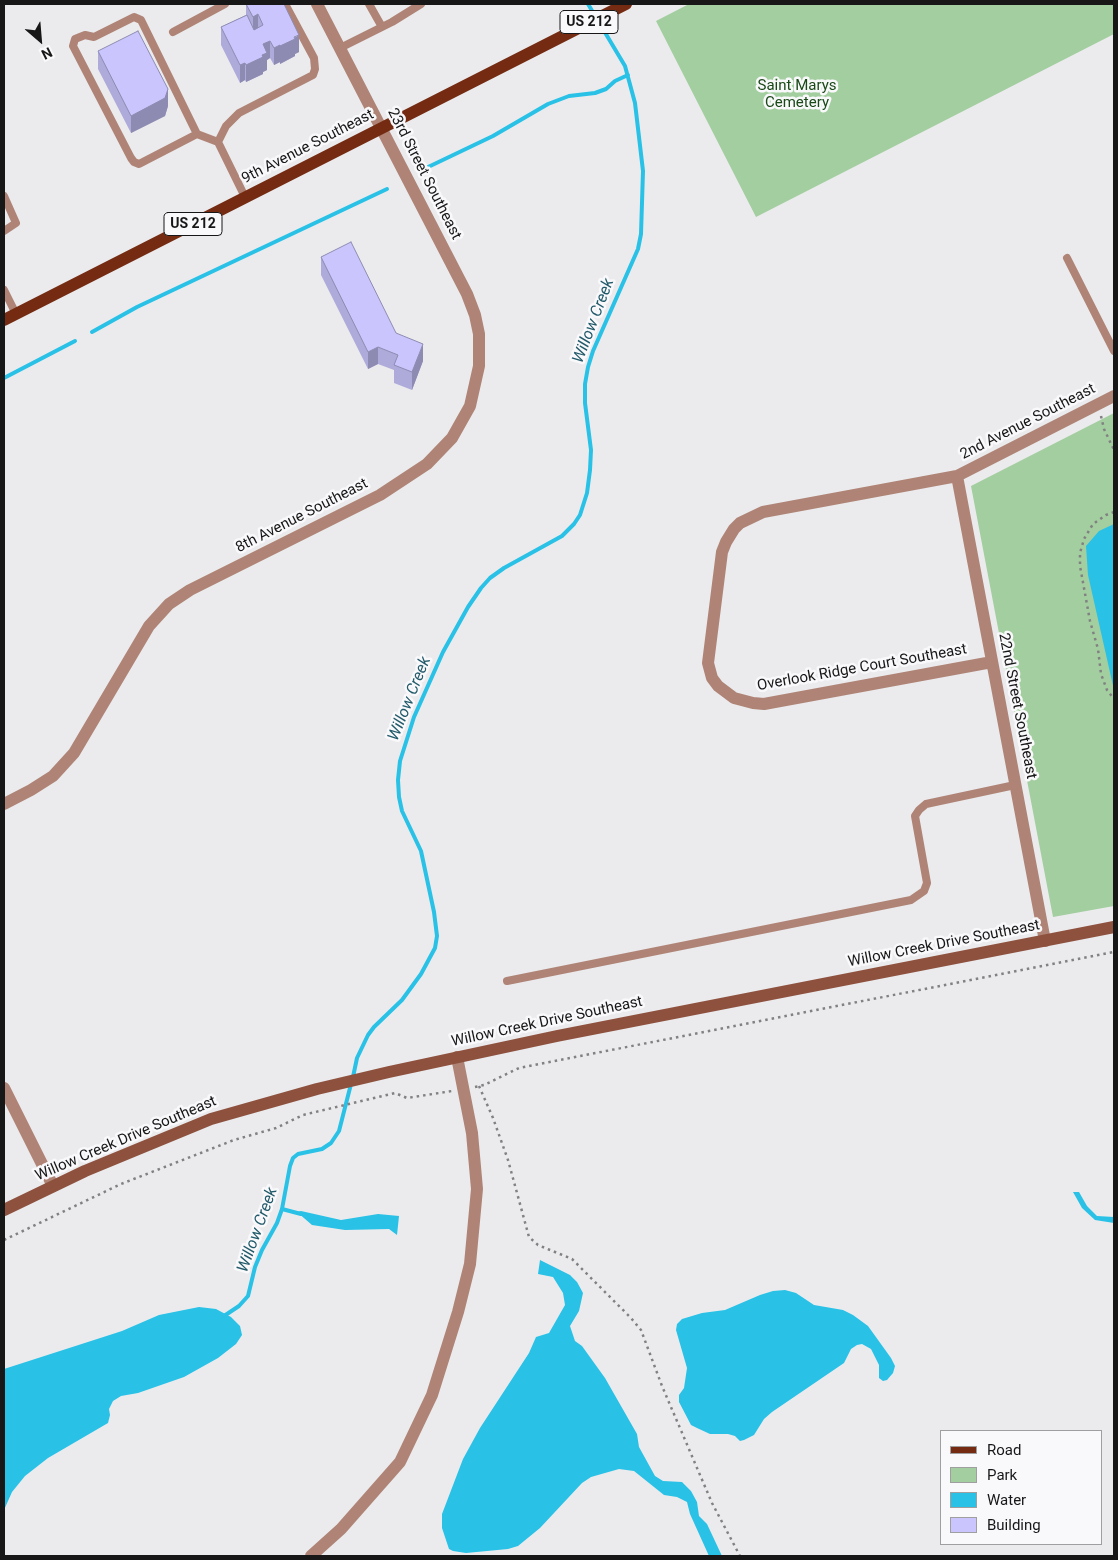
<!DOCTYPE html>
<style>
body{margin:0}
#map{position:relative;width:1118px;height:1560px;overflow:hidden;background:#ebebee;font-family:Roboto,sans-serif}
canvas{display:block}
.frame{position:absolute;inset:0;border:5px solid #171718;pointer-events:none}
.legend{position:absolute;left:940px;top:1430px;width:162px;height:115px;box-sizing:border-box;background:#f9f9fb;border:1px solid #9f9fa0;margin:0;padding:6px 9px;list-style:none;font-size:15px;color:#171718}
.legend li{display:flex;align-items:center;gap:10px;height:25px}
.legend b{width:25px;border:1px solid #9f9fa0}
.north{position:absolute;left:15px;top:15px;width:50px;height:50px;-webkit-text-stroke:4px #f9f9fb;paint-order:stroke;rotate:153deg;font-size:14px;font-weight:700;line-height:20px;text-align:center;color:#171718}
.north::after{content:'';display:block;margin:auto;width:18px;height:22px;background:#171718;clip-path:polygon(50% 0,100% 100%,50% 72%,0 100%)}
</style>
<div id="map">
<canvas width="1118" height="1560"></canvas>
<div class="frame"></div>
<ul class="legend">
<li><b style="height:6px;background:#742b12"></b>Road</li>
<li><b style="height:14px;background:#a3ce9f"></b>Park</li>
<li><b style="height:14px;background:#29c1e6"></b>Water</li>
<li><b style="height:14px;background:#cac6fd"></b>Building</li>
</ul>
<div class="north">N</div>
</div>
<script>
const context = document.querySelector('canvas').getContext('2d');
context.lineJoin = 'round';
function fill(path, color) { context.fillStyle = color; context.fill(path, 'evenodd'); }
const poly = rows => new Path2D(rows.map(r => 'M' + r).join(''));
function strokePath(path, color, width, dash) { context.strokeStyle = color; context.lineWidth = width; context.lineCap = dash ? 'butt' : 'round'; context.setLineDash(dash || []); context.stroke(path); }
function drawText(font, color, halo, rows, align = 'center') {
  context.font = font + ' Roboto,sans-serif'; context.lineWidth = 5; context.setLineDash([]); context.textBaseline = 'middle'; context.strokeStyle = halo; context.fillStyle = color; for (const [text, x, y, turn = 0] of rows) {
    context.save(); context.translate(x, y); context.rotate((+turn || 0) * Math.PI / 180); context.textAlign = isNaN(turn) ? turn : align; if (halo) context.strokeText(text, 0, 0); context.fillText(text, 0, 0); context.restore();
  }
}
fill(poly([
 [689,4,1114,4,1114,34,756,217,656,21],
 [1114,413,1114,906,1053,917,971,486]
]), '#a3ce9f');
fill(poly([
 [1114,524,1114,690,1088,575,1086,546,1099,531],
 [1073,1192,1079,1192,1087,1206,1097,1216,1114,1217,1114,1223,1095,1220,1082,1208],
 [301,1211,341,1220,378,1214,399,1216,397,1235,389,1229,345,1230,312,1225,297,1212],
 [540,1260,570,1275,577,1282,583,1293,579,1311,570,1326,575,1341,582,1346,605,1378,637,1434,639,1447,655,1476,663,1481,682,1482,691,1491,697,1502,699,1516,707,1524,722,1556,709,1556,690,1514,687,1502,677,1497,664,1495,634,1471,619,1469,591,1477,582,1483,540,1528,518,1546,508,1549,466,1553,453,1551,449,1549,442,1528,442,1514,463,1459,480,1428,529,1353,536,1337,549,1333,565,1305,563,1293,553,1277,538,1274],
 [785,1290,796,1293,814,1305,843,1310,853,1315,868,1326,891,1358,895,1366,893,1373,887,1380,883,1381,879,1378,879,1365,871,1349,862,1344,857,1345,851,1349,844,1363,772,1412,764,1419,754,1435,744,1440,740,1441,735,1436,728,1434,710,1434,697,1428,691,1425,679,1402,679,1395,684,1388,687,1368,676,1330,677,1324,682,1319,702,1313,725,1310,760,1295,773,1291],
 [199,1307,216,1309,231,1317,240,1326,242,1335,236,1344,218,1358,184,1377,138,1393,121,1396,113,1401,109,1409,110,1415,108,1423,48,1458,25,1476,12,1492,4,1510,4,1369,122,1331,159,1315]
]), '#29c1e6');
strokePath(poly([
 [426,168,493,136,548,104,569,96,595,93,606,89,615,81,628,75],
 [92,332,137,307,387,189],
 [4,378,75,341],
 [353,1077,357,1058,368,1035,374,1027,402,1000,421,974,435,948,437,936,434,912,421,851,402,811,399,797,398,780,400,761,414,717,443,652,468,607,481,588,490,578,504,568,562,536,574,524,580,515,587,493,590,470,591,450,585,403,585,384,588,367,593,351,638,249,641,234,643,171,635,103,625,66,588,4],
 [282,1209,301,1214],
 [224,1316,239,1306,248,1296,255,1267,262,1250,277,1223,282,1209,290,1166,293,1158,298,1154,322,1149,331,1143,339,1131,351,1084]
]), '#29c1e6', 4);
strokePath(poly([
 [1101,416,1104,429,1114,450],
 [1114,512,1106,515,1093,524,1084,539,1080,553,1080,566,1090,621,1098,649,1101,674,1107,690,1114,699],
 [479,1086,493,1118,508,1160,529,1237,538,1245,572,1259,631,1318,641,1330,662,1386,712,1503,740,1556],
 [475,1087,484,1085,519,1068,1114,952],
 [4,1240,121,1184,234,1140,276,1128,303,1115,395,1093,407,1098,452,1091]
]), '#818183', 2.5, [2.5, 4]);
strokePath(poly([
 [369,4,382,27],
 [173,32,225,4],
 [340,48,392,22,421,4],
 [197,134,139,164,134,162,131,158,73,46,75,39,85,35,94,37,134,17,141,20,197,134,218,142],
 [4,196,16,223,4,231],
 [245,197,218,142,226,126,239,113,313,75,315,69,314,58,285,4],
 [1067,258,1114,351],
 [4,290,16,314],
 [507,981,911,900,924,891,927,883,915,816,919,810,926,804,1015,785]
]), '#af8476', 8);
strokePath(poly([
 [957,476,1045,941],
 [992,662,764,704,753,703,734,698,718,686,712,678,708,663,722,552,726,542,734,529,740,523,763,512,957,476,1114,396],
 [4,804,31,790,53,776,74,753,149,626,169,604,190,590,380,495,427,464,452,438,470,406,479,366,479,334,475,315,467,294,317,4],
 [4,1088,53,1186],
 [311,1556,341,1529,400,1462,432,1395,458,1312,470,1264,477,1189,472,1133,457,1057]
]), '#af8476', 12);
strokePath(poly([
 [4,1210,85,1171,211,1119,317,1089,389,1072,557,1036,1114,927]
]), '#8e513e', 12);
strokePath(poly([
 [4,320,626,4]
]), '#742b12', 12);
fill(poly([
 [246,4,299,52,295,54,295,56,280,64,280,62,274,65,270,58,267,60,267,70,263,72,263,74,246,82,245,80,240,83,221,45,221,27,246,15],
 [98,51,168,106,165,116,131,133,98,69],
 [321,257,423,361,412,390,394,383,394,370,378,364,368,369,321,275]
]), '#aeaada');
fill(poly([
 [258,14,258,31,253,34,253,17],
 [299,35,299,52,295,54,295,56,280,64,280,46],
 [270,41,270,58,267,60,267,70,263,72,263,74,246,82,246,65,263,44],
 [280,45,280,62,274,65,274,48],
 [245,63,245,80,240,83,240,65],
 [168,89,168,106,165,116,131,133,131,116],
 [423,344,423,361,412,390,412,372],
 [378,347,378,364,368,369,368,352]
]), '#8d8bb1');
const building = poly([
 [246,4,284,4,299,35,294,37,295,39,280,46,280,45,274,48,270,41,263,44,267,53,262,55,263,57,246,65,245,63,240,65,221,27,247,15,254,30,263,25,258,14,253,17,246,4],
 [138,31,168,89,165,98,131,116,98,51,138,31],
 [351,242,396,333,423,344,412,372,394,365,398,355,378,347,368,352,321,257,351,242]
]);
fill(building, '#cac6fd');
strokePath(building, '#8d8bb1', 1);
for (const [x, y, w] of [
 [589,22,58],
 [193,224,58]
]) { const box = new Path2D(); box.roundRect(x - w / 2, y - 11.5, w, 23, 4); context.fillStyle = '#f9f9fb'; context.fill(box); strokePath(box, '#171718', 1); }
drawText('bold 14px', '#171718', null, [
 ["US 212",589,22],
 ["US 212",193,224]
]);
drawText('15px', '#194917', '#f9f9fb', [
 ["Saint Marys",797,86],
 ["Cemetery",797,103]
]);
drawText('15px', '#171718', '#f9f9fb', [
 ["9th Avenue Southeast",308,147,-27],
 ["23rd Street Southeast",424,174,63],
 ["2nd Avenue Southeast",1028,422,-27],
 ["8th Avenue Southeast",302,516,-27],
 ["Overlook Ridge Court Southeast",862,668,-10],
 ["22nd Street Southeast",1017,706,79],
 ["Willow Creek Drive Southeast",944,944,-11],
 ["Willow Creek Drive Southeast",547,1022,-12],
 ["Willow Creek Drive Southeast",126,1139,-23]
]);
drawText('italic 16px', '#225a6a', '#f9f9fb', [
 ["Willow Creek",594,321,-69],
 ["Willow Creek",410,699,-68],
 ["Willow Creek",258,1230,-70]
]);
</script>
